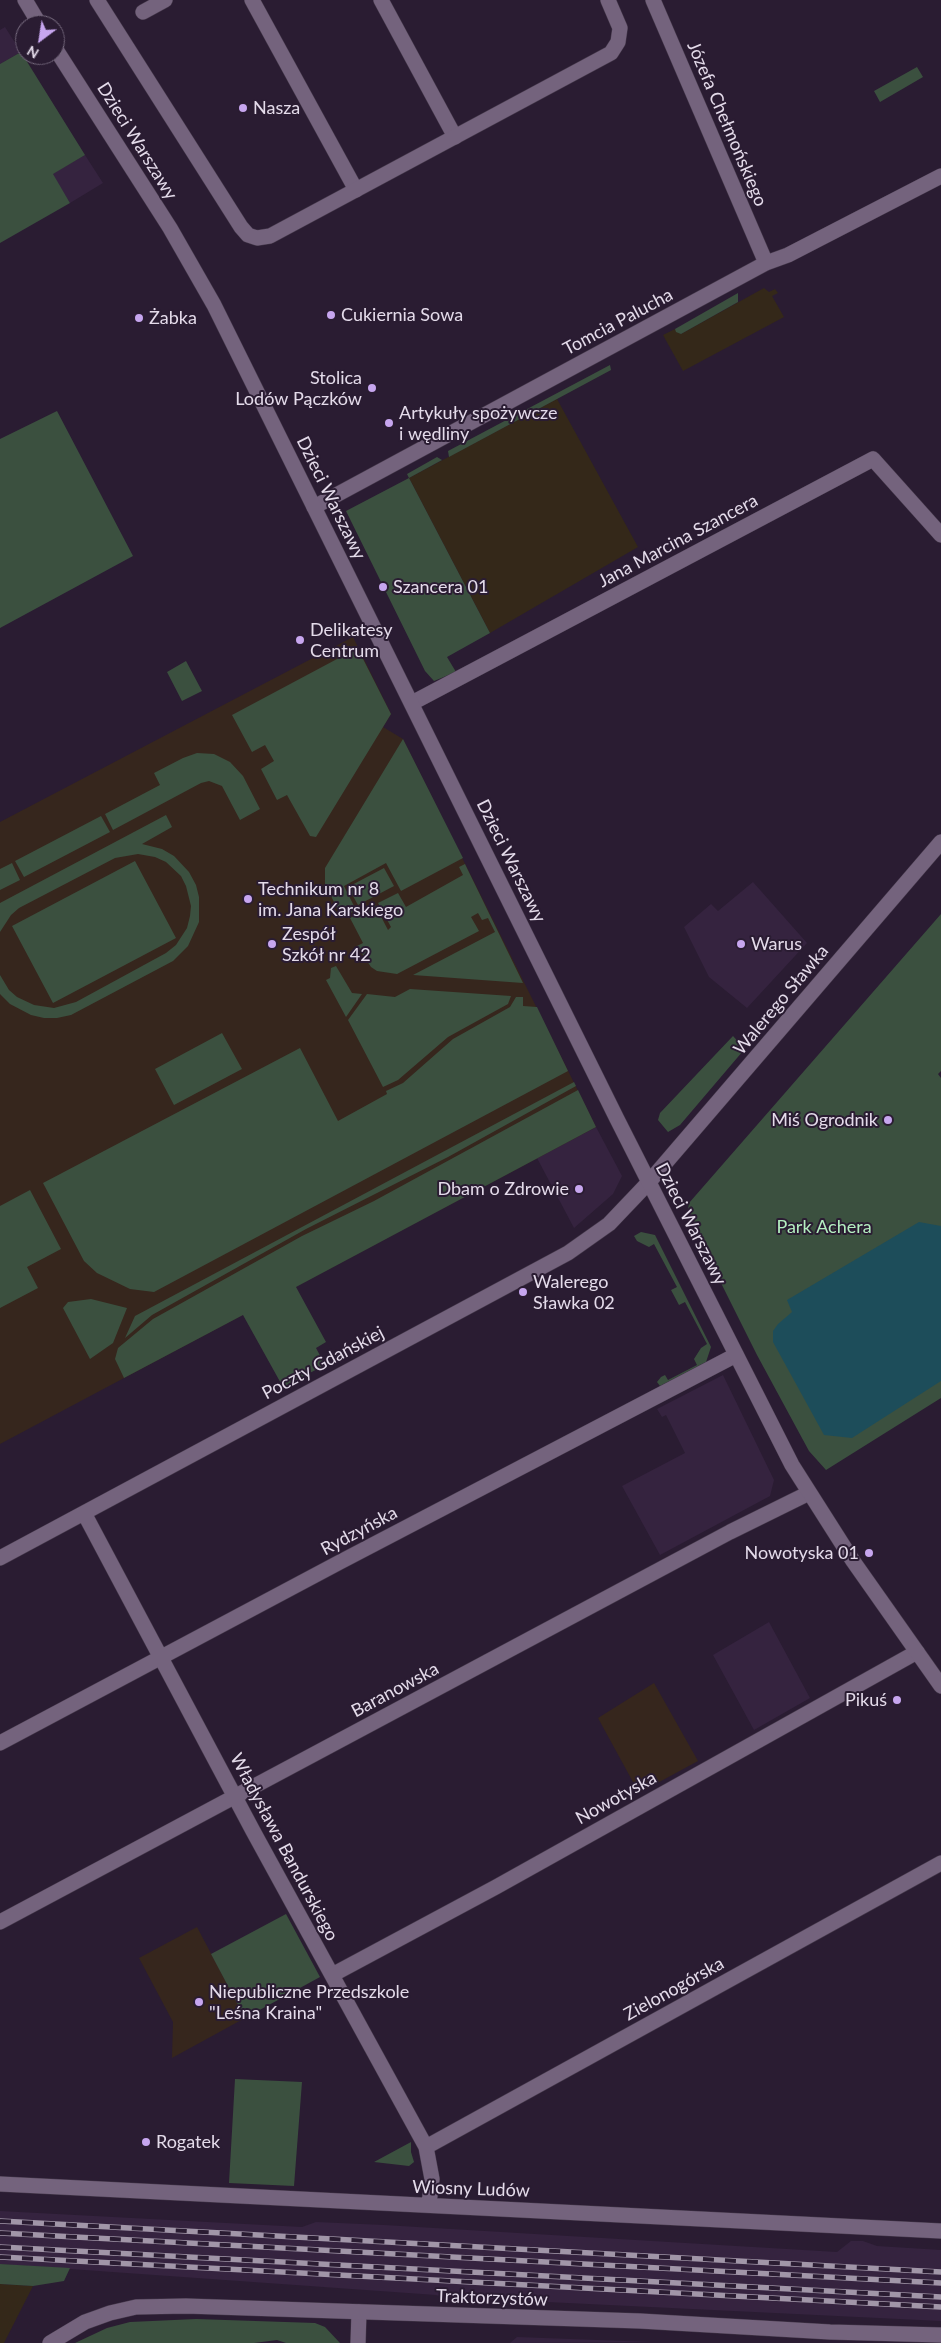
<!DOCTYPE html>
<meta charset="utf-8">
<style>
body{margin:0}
#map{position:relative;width:941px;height:2343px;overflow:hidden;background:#2a1c32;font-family:Lato,sans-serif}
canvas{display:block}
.north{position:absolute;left:15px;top:15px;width:50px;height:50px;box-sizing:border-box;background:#2a1c32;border:1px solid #74687c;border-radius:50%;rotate:211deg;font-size:14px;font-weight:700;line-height:20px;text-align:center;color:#e4dbea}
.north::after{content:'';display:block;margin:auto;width:18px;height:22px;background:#c7a6ef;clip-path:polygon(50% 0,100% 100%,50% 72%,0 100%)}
</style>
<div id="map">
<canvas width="941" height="2343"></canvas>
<div class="north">N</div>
</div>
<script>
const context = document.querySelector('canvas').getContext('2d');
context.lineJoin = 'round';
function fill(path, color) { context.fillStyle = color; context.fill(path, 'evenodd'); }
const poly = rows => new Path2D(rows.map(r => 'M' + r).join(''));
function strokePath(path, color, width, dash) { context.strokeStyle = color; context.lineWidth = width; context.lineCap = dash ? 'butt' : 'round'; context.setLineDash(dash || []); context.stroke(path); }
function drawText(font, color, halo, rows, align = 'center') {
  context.font = font + ' Lato,sans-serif'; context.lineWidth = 4; context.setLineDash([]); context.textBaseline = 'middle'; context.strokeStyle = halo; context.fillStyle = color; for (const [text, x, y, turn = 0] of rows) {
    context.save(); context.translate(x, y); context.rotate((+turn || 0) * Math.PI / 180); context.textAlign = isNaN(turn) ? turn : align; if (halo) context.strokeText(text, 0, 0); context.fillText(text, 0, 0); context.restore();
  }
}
fill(poly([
 [5,27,21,52,0,64,0,30],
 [85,155,103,183,70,203,52,174],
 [753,882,807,943,747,1008,709,977,684,927,711,904,718,911],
 [596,1127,622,1176,613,1194,574,1228,537,1158],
 [723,1375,774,1480,770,1496,660,1555,622,1486,685,1453,666,1415,662,1417,657,1409],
 [769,1622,810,1698,754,1730,713,1655],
 [0,2211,302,2227,316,2222,384,2225,837,2252,851,2241,863,2241,877,2246,941,2250,941,2321,443,2297,436,2295,0,2264],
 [517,2337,652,2342,510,2343]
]), '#35233f');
fill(poly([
 [764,288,769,292,775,289,778,293,772,296,784,317,683,371,663,335,675,329,681,334],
 [557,399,638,547,490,633,409,478],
 [0,2284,33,2286,4,2343,0,2343]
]), '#342819');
fill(poly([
 [353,637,391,714,383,727,403,739,596,1127,0,1444,0,822],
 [654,1683,698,1761,639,1793,598,1718],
 [197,1927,245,2018,172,2058,173,2022,139,1958]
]), '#36261d');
fill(poly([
 [21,52,85,155,53,174,70,203,0,243,0,64],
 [917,67,923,77,880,102,874,91],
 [738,293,738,302,681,334,676,332,675,329],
 [610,365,611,370,449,457,448,451],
 [57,411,133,556,0,628,0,439],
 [437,457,442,460,409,478,490,633,447,657,456,672,434,681,425,671,346,511,409,478,407,474],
 [352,651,360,653,391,714,316,837,310,836,287,795,277,800,261,769,274,761,265,745,252,752,232,715],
 [186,661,202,691,182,701,167,672],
 [403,739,463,858,401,891,386,863,344,886,356,910,342,918,325,884,325,868],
 [197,753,214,754,230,762,243,776,260,809,240,820,222,786,209,781,201,783,113,830,105,814,160,785,154,773,183,758],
 [166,815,172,827,142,844,162,849,174,856,189,872,196,885,199,897,199,922,188,946,173,961,71,1015,57,1018,44,1018,31,1015,10,1004,0,994,0,975,9,990,17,997,34,1005,54,1008,76,1002,166,953,176,945,187,928,190,916,191,906,186,886,181,876,166,862,155,857,138,854,115,858,19,908,11,915,0,932,0,903],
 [101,816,110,832,24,877,15,861],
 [135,861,176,938,53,1003,12,926],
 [12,863,20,880,0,890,0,869],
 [465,864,523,983,413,975,495,932,488,918,482,920,478,913,471,917,479,931,397,974,377,971,371,967,357,946,363,943,350,918,375,905,388,930,391,927,378,903,398,893,406,907,463,875,459,867],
 [384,868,394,886,358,905,348,887],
 [941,914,941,1071,938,1074,941,1078,941,1398,826,1470,809,1451,757,1355,687,1215,689,1203],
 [336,966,352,993,362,994,346,1017,326,980,330,978,331,968],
 [410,989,511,996,508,1004,448,1037,398,1080,383,1087,348,1020,367,994,395,997],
 [516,997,523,997,523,1006,537,1007,568,1071,154,1292,130,1289,97,1273,84,1261,43,1183,300,1048,338,1121,387,1094,386,1091,403,1083,453,1039,510,1007],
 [222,1033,242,1069,174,1105,155,1069],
 [733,1036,744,1048,743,1051,680,1125,668,1132,658,1120,660,1113],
 [574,1082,576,1086,448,1157,306,1229,152,1315,125,1338,135,1316],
 [578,1090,596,1127,296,1287,326,1342,316,1348,325,1365,283,1387,243,1315,124,1378,115,1359,118,1348,153,1319,302,1236,374,1201],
 [30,1190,61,1249,27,1267,38,1288,0,1308,0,1206],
 [641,1232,655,1235,711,1347,706,1362,660,1386,657,1382,661,1377,665,1375,668,1380,697,1365,694,1359,701,1348,707,1344,685,1302,679,1305,671,1290,677,1287,654,1244,649,1247,637,1241,634,1236],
 [91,1299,127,1308,113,1343,90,1359,63,1308,68,1302],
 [286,1914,320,1977,245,2018,211,1954],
 [235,2079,302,2082,294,2186,229,2183],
 [411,2142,411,2152,414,2162,409,2166,374,2162],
 [0,2264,70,2268,64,2281,33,2286,0,2284],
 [196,2319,315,2323,325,2327,340,2343,286,2343,277,2340,254,2343,75,2343,107,2328,130,2322]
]), '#3b503f');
fill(poly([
 [919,1222,941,1226,941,1381,852,1438,824,1435,773,1342,773,1331,778,1324,792,1312,787,1300]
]), '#1d4d5a');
const pedestrian = poly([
 [252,0,356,190],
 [381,0,455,137],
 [143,12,165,0]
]);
const minor = poly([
 [97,0,241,227,248,235,257,238,270,236,611,53,618,42,620,28,608,0],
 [653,0,766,263],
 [314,507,766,263,788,255,941,176],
 [412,703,873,459,941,535],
 [84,1513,253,1831,426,2147,432,2179,429,2204],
 [0,1558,568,1253,609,1224,649,1182],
 [0,1743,340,1562,736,1355],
 [0,1922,730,1532,809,1493],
 [332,1975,496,1887,917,1652],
 [426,2147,941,1863],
 [0,2184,941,2231],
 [358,2343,359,2312]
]);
const tertiary = poly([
 [25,0,40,25],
 [55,48,170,228,214,305,617,1119,792,1465,853,1561,941,1686],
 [649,1182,941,842],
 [50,2343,85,2322,110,2313,136,2307,186,2306,640,2321,830,2332,941,2335]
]);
strokePath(pedestrian, '#45394b', 16);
strokePath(minor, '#45394b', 16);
strokePath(tertiary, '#45394b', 16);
strokePath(pedestrian, '#74637d', 15);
strokePath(minor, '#74637d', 15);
strokePath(tertiary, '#74637d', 15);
const rail = poly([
 [0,2221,941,2272],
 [0,2233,941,2283],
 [0,2247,941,2297],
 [0,2257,941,2307]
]);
strokePath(rail, '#a196a8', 5.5);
strokePath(rail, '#2a1c32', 4, [11]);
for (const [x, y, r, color] of [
 [243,108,5,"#c7a6ef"],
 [331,315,5,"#c7a6ef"],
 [139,318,5,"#c7a6ef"],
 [372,388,5,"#c7a6ef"],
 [389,423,5,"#c7a6ef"],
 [383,587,5,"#c7a6ef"],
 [300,640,5,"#c7a6ef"],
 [248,899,5,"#c7a6ef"],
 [272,944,5,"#c7a6ef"],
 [741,944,5,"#c7a6ef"],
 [888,1120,5,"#c7a6ef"],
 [579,1189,5,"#c7a6ef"],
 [523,1292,5,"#c7a6ef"],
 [869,1553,5,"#c7a6ef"],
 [897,1700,5,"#c7a6ef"],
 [199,2002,5,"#c7a6ef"],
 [146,2142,5,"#c7a6ef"]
]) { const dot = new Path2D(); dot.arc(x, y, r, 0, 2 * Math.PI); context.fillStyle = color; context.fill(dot); strokePath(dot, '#2a1c32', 2); }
drawText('18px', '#e4dbea', '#2a1c32', [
 ["Nasza",253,108],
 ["Cukiernia Sowa",341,315],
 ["Żabka",149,318],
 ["Stolica",362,378,"right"],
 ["Lodów Pączków",362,399,"right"],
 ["Artykuły spożywcze",399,413],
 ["i wędliny",399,434],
 ["Szancera 01",393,587],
 ["Delikatesy",310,630],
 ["Centrum",310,651],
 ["Technikum nr 8",258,889],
 ["im. Jana Karskiego",258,910],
 ["Zespół",282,934],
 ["Szkół nr 42",282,955],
 ["Warus",751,944],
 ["Miś Ogrodnik",878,1120,"right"],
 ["Dbam o Zdrowie",569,1189,"right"],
 ["Walerego",533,1282],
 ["Sławka 02",533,1303],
 ["Nowotyska 01",859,1553,"right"],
 ["Pikuś",887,1700,"right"],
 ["Niepubliczne Przedszkole",209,1992],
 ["\"Leśna Kraina\"",209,2013],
 ["Rogatek",156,2142]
], 'left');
drawText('18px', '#e4dbea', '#2a1c32', [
 ["Józefa Chełmońskiego",727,124,67],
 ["Dzieci Warszawy",137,141,58],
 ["Tomcia Palucha",618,322,-28],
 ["Dzieci Warszawy",331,498,64],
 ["Jana Marcina Szancera",678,541,-28],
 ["Dzieci Warszawy",511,861,64],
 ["Walerego Sławka",781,1000,-50],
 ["Dzieci Warszawy",691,1224,63],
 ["Poczty Gdańskiej",323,1363,-28],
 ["Rydzyńska",359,1531,-28],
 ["Baranowska",395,1690,-28],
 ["Nowotyska",616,1798,-29],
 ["Władysława Bandurskiego",284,1847,62],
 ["Zielonogórska",674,1989,-29],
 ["Wiosny Ludów",471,2189,2],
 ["Traktorzystów",492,2298,2]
]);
drawText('18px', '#b4eec0', '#2a1c32', [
 ["Park Achera",824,1227]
]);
</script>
